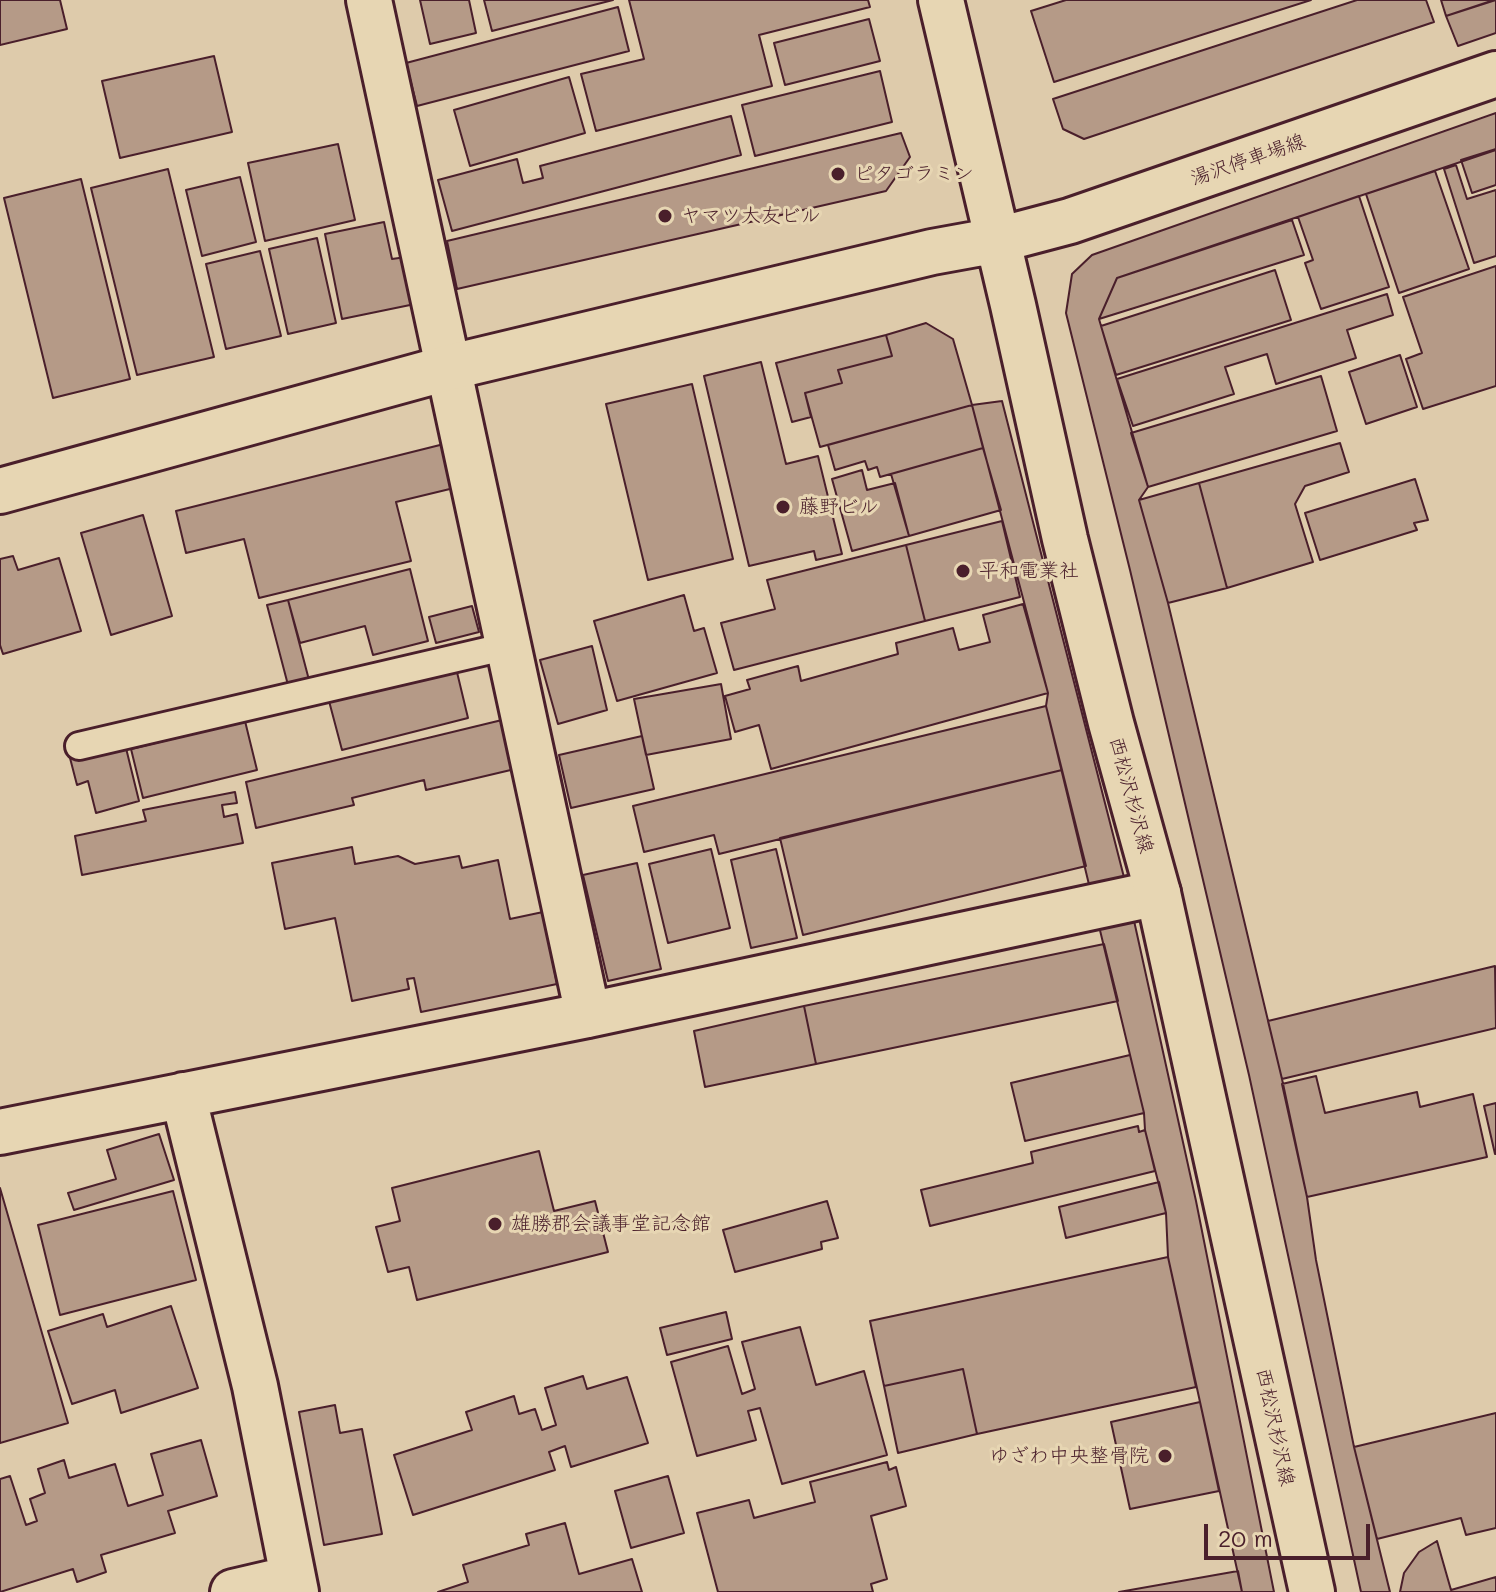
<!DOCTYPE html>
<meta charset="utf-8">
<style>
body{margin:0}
#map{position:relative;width:1496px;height:1592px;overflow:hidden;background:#decbab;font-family:Mali,sans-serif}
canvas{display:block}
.scale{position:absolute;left:1204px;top:1524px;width:166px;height:36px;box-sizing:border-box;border:4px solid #4a1f2b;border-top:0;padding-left:10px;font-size:24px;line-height:28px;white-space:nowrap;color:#4a1f2b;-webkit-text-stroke:6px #e7d6b3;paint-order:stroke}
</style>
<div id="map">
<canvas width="1496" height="1592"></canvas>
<div class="scale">20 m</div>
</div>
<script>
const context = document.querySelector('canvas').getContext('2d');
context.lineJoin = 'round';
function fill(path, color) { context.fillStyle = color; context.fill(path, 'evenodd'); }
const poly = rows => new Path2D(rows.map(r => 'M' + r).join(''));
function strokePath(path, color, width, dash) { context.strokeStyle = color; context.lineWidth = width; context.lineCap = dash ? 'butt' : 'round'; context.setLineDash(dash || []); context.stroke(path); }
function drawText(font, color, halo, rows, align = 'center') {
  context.font = font + ' Mali,"Klee One",sans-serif'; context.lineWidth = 6; context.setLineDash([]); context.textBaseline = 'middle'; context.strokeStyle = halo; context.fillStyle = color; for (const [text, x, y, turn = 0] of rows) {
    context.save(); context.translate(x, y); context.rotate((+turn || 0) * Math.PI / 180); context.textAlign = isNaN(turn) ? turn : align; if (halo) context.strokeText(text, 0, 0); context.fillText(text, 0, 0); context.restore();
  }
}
const building = poly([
 [0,0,60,0,67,29,0,45,0,0],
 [420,0,469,0,476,33,430,44,420,0],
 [484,0,613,0,492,31,484,0],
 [629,0,868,0,870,7,759,35,772,86,596,131,581,74,644,59,629,0],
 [1066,0,1311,0,1054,82,1031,11,1066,0],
 [1357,0,1426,0,1434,22,1084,139,1063,129,1053,99,1357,0],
 [1441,0,1494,0,1446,16,1441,0],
 [1496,0,1496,33,1458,46,1446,16,1496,0],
 [618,7,629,51,417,106,406,63,618,7],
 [869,19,880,61,785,85,774,43,869,19],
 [214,56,232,132,120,158,102,81,214,56],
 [880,71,892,122,755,156,742,105,880,71],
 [569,77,585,133,470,166,454,110,569,77],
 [1496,113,1496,150,1117,278,1099,319,1148,487,1139,500,1168,603,1282,1079,1307,1197,1316,1260,1354,1447,1390,1592,1361,1592,1249,1075,1130,570,1066,313,1072,274,1092,255,1496,113],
 [731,116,741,155,452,231,438,180,517,159,523,183,543,178,540,166,731,116],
 [901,133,910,157,886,191,457,289,447,241,901,133],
 [338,144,355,220,265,241,248,163,338,144],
 [1496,149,1496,185,1472,193,1461,160,1496,149],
 [1456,165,1467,199,1496,190,1496,256,1474,263,1444,169,1456,165],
 [168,169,214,357,137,375,91,188,168,169],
 [1435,171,1469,269,1399,293,1366,194,1435,171],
 [240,177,256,242,202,256,186,190,240,177],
 [81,179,130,379,53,398,4,198,81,179],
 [1359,196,1389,287,1321,309,1305,263,1313,260,1298,217,1359,196],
 [1292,220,1304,255,1099,319,1117,278,1292,220],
 [384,222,392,259,406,257,415,304,342,319,325,234,384,222],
 [317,238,336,323,288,334,269,249,317,238],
 [260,251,281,336,226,349,206,264,260,251],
 [1496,266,1496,386,1423,409,1406,359,1422,353,1403,297,1496,266],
 [1275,270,1291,320,1116,375,1101,326,1275,270],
 [1387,294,1393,315,1347,330,1356,358,1276,384,1267,354,1225,367,1234,394,1133,426,1117,379,1387,294],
 [926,323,953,339,972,405,820,447,805,393,842,383,838,370,892,356,886,335,926,323],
 [886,335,892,356,838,370,842,383,805,393,811,417,792,422,776,363,886,335],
 [1400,355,1417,407,1366,424,1349,372,1400,355],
 [761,362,786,464,818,456,842,554,816,560,814,551,749,566,704,376,761,362],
 [1321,376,1337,431,1148,487,1131,433,1321,376],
 [692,384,733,559,648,580,606,404,692,384],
 [1002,401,1127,889,1196,1201,1274,1592,1242,1592,1168,1257,1166,1213,1145,1130,1144,1113,1046,706,1048,693,972,405,1002,401],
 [972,405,983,448,880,477,877,467,868,470,865,461,835,470,828,445,972,405],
 [1340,443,1349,472,1305,486,1295,504,1313,562,1227,588,1199,483,1340,443],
 [444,444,454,488,396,502,411,561,259,598,244,539,186,553,176,511,444,444],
 [983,448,1001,510,909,536,891,474,983,448],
 [862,470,867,490,895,483,909,536,852,551,832,479,862,470],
 [1415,479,1428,520,1414,523,1417,530,1320,560,1305,513,1415,479],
 [1199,483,1227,588,1168,603,1139,500,1199,483],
 [143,515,172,616,111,635,81,533,143,515],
 [1002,521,1020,597,925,621,906,545,1002,521],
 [906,545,925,621,734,670,721,623,775,609,767,580,906,545],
 [13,556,18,570,59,558,81,631,3,654,0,645,0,559,13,556],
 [410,569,428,641,373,655,365,626,300,643,288,600,410,569],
 [684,595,694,631,704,628,717,673,617,701,594,621,684,595],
 [288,600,309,680,288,685,267,605,288,600],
 [1023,604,1048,693,771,769,759,725,735,732,725,696,750,689,747,680,798,666,801,681,898,654,896,643,953,628,959,650,990,642,983,615,1023,604],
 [472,606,479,632,436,643,429,617,472,606],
 [592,646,607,710,558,724,540,660,592,646],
 [456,668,468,718,342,750,329,701,456,668],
 [721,684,731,739,646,755,634,699,721,684],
 [1046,706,1062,770,719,854,714,835,644,852,633,806,1046,706],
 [502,720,515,769,426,790,424,780,352,798,354,805,256,828,246,782,502,720],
 [245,721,257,770,143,798,131,749,245,721],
 [642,736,654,789,571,808,559,755,642,736],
 [125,744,139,801,96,813,88,781,77,785,70,758,125,744],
 [1062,770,1086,866,803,935,780,838,1062,770],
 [235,792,237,803,222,805,224,817,237,814,243,843,82,875,75,836,146,821,143,810,235,792],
 [352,847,355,864,398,856,415,864,459,856,462,868,498,860,510,919,543,912,557,984,421,1012,414,978,407,979,409,989,352,1001,335,918,285,929,272,863,352,847],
 [711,849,730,928,668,943,649,864,711,849],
 [776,849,797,938,751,948,731,860,776,849],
 [637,863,661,969,608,981,583,875,637,863],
 [1104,944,1118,1001,816,1064,804,1006,1104,944],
 [1495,966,1496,1028,1282,1079,1268,1021,1495,966],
 [804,1006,816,1064,705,1087,694,1031,804,1006],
 [1130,1055,1144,1113,1025,1141,1011,1083,1130,1055],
 [1316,1076,1325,1113,1417,1092,1420,1107,1473,1094,1487,1157,1307,1197,1282,1084,1316,1076],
 [1496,1103,1496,1154,1495,1154,1484,1106,1496,1103],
 [1138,1126,1139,1132,1145,1130,1155,1171,930,1226,921,1190,1033,1163,1031,1152,1138,1126],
 [159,1134,174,1180,74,1210,68,1193,116,1179,107,1150,159,1134],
 [539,1151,554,1211,595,1201,608,1252,417,1300,409,1267,388,1272,376,1227,400,1221,392,1188,539,1151],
 [1159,1182,1166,1213,1066,1238,1059,1207,1159,1182],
 [0,1188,68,1423,0,1443,0,1188],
 [173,1191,196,1280,60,1315,38,1225,173,1191],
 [827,1201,838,1238,821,1242,822,1249,735,1272,723,1230,827,1201],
 [1168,1257,1196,1387,977,1434,963,1369,884,1386,870,1321,1168,1257],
 [171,1306,198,1388,121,1413,115,1390,72,1404,48,1331,103,1314,107,1327,171,1306],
 [726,1312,732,1339,667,1355,660,1328,726,1312],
 [800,1327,816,1385,864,1371,887,1455,782,1484,760,1408,748,1411,756,1440,697,1456,671,1362,728,1346,742,1394,755,1389,742,1342,800,1327],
 [963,1369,977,1434,898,1453,884,1386,963,1369],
 [583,1376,587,1389,627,1377,648,1443,571,1467,565,1446,549,1452,555,1470,413,1515,394,1455,472,1430,466,1412,514,1396,519,1414,535,1409,542,1430,556,1425,545,1388,583,1376],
 [1200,1402,1219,1491,1130,1509,1111,1422,1200,1402],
 [335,1405,340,1433,362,1429,382,1534,324,1545,299,1412,335,1405],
 [1496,1413,1496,1528,1466,1535,1461,1518,1377,1539,1354,1447,1496,1413],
 [201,1440,217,1496,168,1511,175,1533,101,1555,106,1572,77,1582,73,1569,0,1592,0,1479,10,1476,26,1525,37,1521,30,1499,45,1493,38,1469,64,1460,69,1478,115,1464,128,1506,163,1495,151,1454,201,1440],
 [887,1462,889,1470,896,1467,906,1506,871,1516,887,1579,871,1584,873,1592,718,1592,697,1513,749,1500,754,1518,815,1502,810,1482,887,1462],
 [668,1476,684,1533,631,1548,615,1491,668,1476],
 [565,1523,579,1574,632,1559,642,1592,438,1592,468,1582,463,1565,529,1545,526,1534,565,1523],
 [1437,1541,1451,1590,1496,1577,1496,1592,1400,1592,1404,1573,1419,1552,1437,1541],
 [1238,1571,1242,1592,1119,1592,1238,1571]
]);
fill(building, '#b59a87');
strokePath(building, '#4a1f2b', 2);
const lane = poly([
 [79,746,508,646]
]);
const street = poly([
 [369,0,588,1015],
 [183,1095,255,1386,296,1592],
 [0,1132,588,1015,1158,893],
 [233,1592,293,1578]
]);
const secondary = poly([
 [941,0,1013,305,1065,539,1111,723,1158,893,1312,1592],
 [0,491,447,368,932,252,998,240,1070,221,1496,74]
]);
strokePath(lane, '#4a1f2b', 32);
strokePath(street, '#4a1f2b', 50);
strokePath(secondary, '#4a1f2b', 50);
strokePath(lane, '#e7d6b3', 26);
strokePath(street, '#e7d6b3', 44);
strokePath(secondary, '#e7d6b3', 44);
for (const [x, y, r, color] of [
 [838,174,8,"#4a1f2b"],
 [665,216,8,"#4a1f2b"],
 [783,507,8,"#4a1f2b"],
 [963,571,8,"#4a1f2b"],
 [495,1224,8,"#4a1f2b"],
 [1165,1456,8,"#4a1f2b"]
]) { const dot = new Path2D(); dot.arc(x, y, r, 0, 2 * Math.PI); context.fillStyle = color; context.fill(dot); strokePath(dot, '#e7d6b3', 3); }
drawText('20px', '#4a1f2b', '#e7d6b3', [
 ["湯沢停車場線",1248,160,-19],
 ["西松沢杉沢線",1131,795,75],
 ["西松沢杉沢線",1275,1427,78]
]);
drawText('20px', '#4a1f2b', '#e7d6b3', [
 ["ピタゴラミン",854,174],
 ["ヤマツ大友ビル",681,216],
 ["藤野ビル",799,507],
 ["平和電業社",979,571],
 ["雄勝郡会議事堂記念館",511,1224],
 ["ゆざわ中央整骨院",1149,1456,"right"]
], 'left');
</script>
